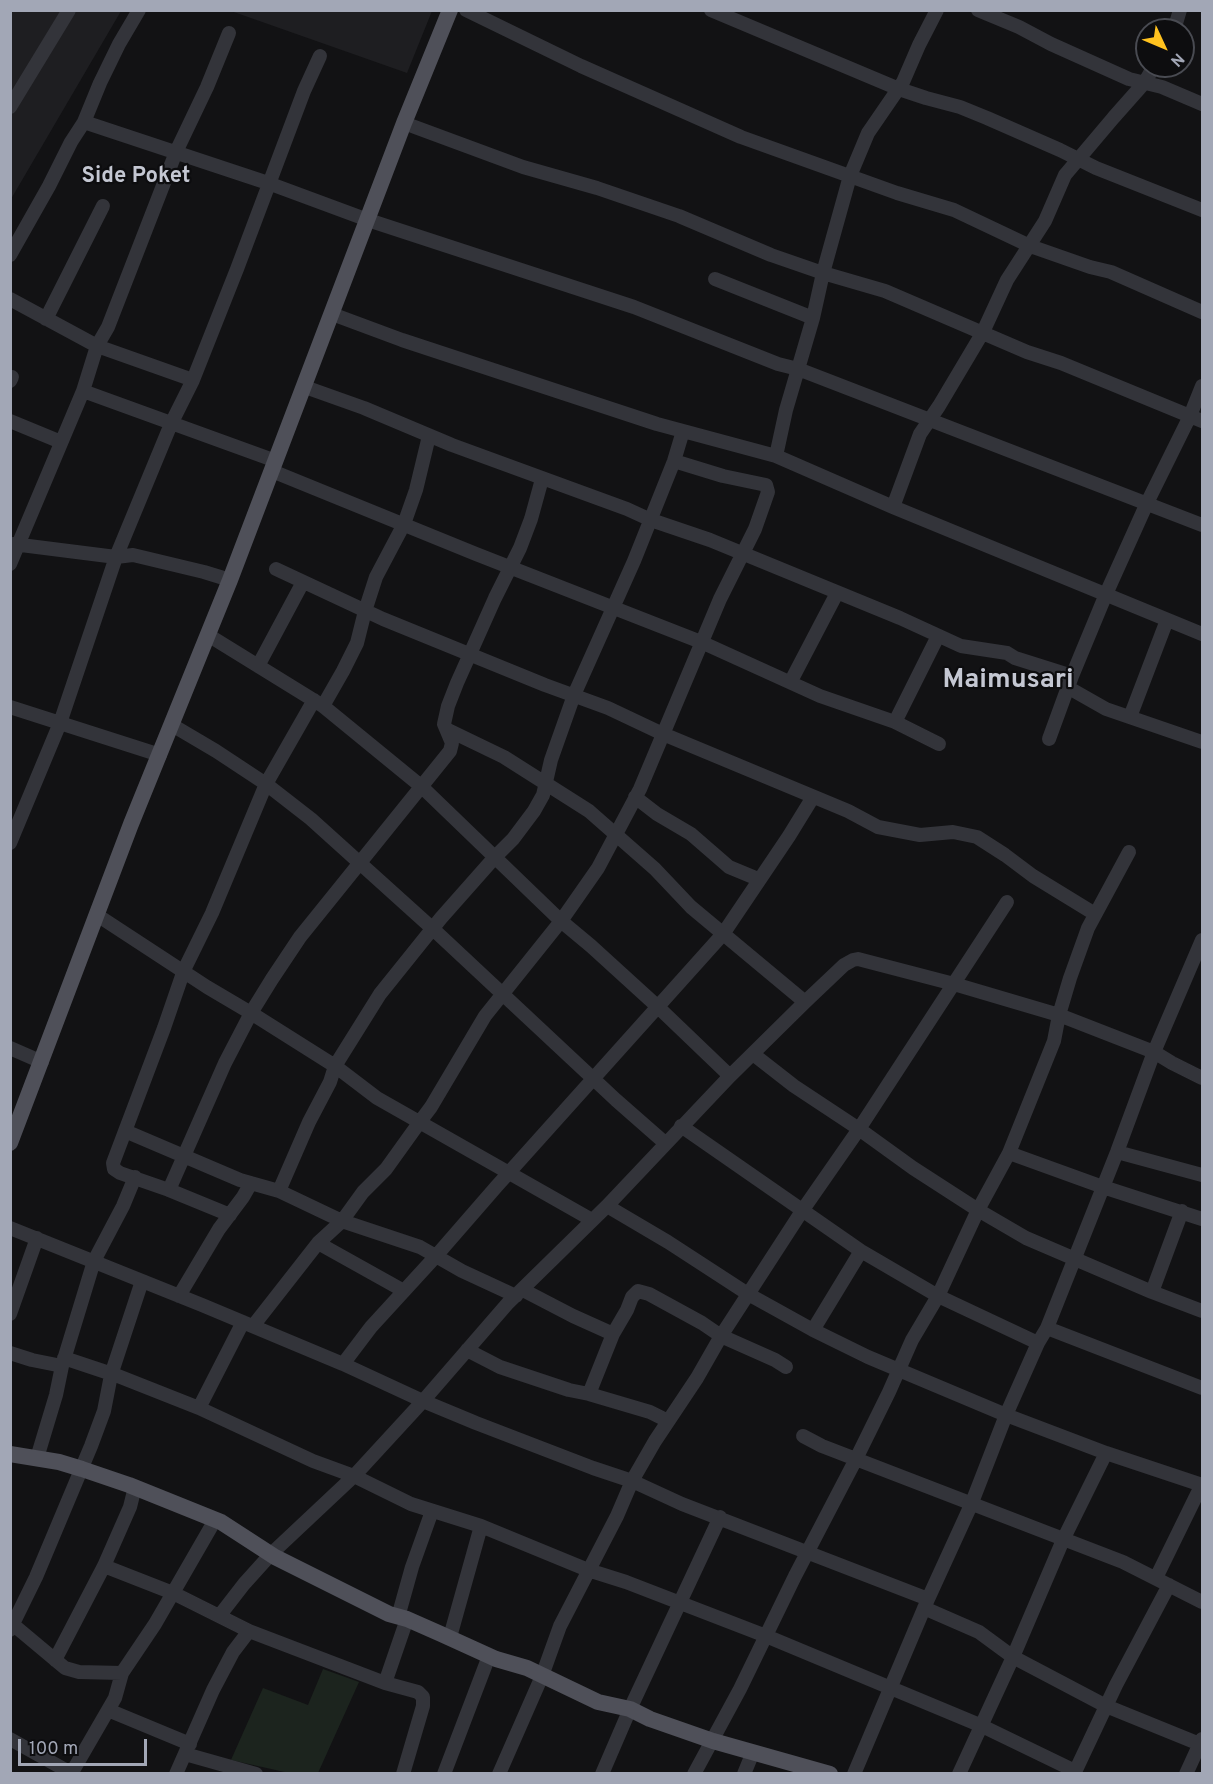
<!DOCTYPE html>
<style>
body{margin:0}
#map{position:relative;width:1213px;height:1784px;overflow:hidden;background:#121214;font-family:Overpass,sans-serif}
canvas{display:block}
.frame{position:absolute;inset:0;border:12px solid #a2a7b6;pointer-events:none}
.north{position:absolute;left:1135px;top:18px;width:60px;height:60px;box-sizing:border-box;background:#0d0d0f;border:2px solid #494b52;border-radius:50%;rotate:134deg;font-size:16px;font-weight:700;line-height:24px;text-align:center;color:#a2a7b6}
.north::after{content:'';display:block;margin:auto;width:21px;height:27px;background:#ffc21f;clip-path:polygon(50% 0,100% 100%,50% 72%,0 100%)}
.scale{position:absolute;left:18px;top:1739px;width:129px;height:27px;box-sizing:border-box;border:3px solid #a2a7b6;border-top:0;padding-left:8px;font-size:18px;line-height:21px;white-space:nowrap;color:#a2a7b6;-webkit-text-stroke:4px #0d0d0f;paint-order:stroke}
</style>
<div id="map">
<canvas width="1213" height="1784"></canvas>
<div class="frame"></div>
<div class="north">N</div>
<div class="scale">100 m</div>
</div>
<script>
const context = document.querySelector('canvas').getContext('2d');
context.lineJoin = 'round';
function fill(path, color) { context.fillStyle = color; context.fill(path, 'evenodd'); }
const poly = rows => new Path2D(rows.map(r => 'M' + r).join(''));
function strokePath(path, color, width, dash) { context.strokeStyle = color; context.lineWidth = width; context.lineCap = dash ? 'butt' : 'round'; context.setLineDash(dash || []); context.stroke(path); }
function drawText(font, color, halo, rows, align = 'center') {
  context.font = font + ' Overpass,sans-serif'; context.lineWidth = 4.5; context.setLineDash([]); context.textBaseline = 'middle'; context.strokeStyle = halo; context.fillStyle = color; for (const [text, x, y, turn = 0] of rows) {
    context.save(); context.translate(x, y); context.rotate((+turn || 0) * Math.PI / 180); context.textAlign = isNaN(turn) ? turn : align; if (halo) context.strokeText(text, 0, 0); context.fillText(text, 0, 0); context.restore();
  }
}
fill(poly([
 [11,11,121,11,11,199],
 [231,11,432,10,432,11,407,73]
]), '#1e1e21');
fill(poly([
 [323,1669,359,1682,318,1773,289,1773,231,1760,263,1688,308,1705]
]), '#1c241e');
strokePath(poly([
 [466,10,581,66,741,137,897,193,954,210,1030,246,1090,267,1111,272,1202,312],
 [711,10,899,89,926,98,960,107,987,118,1060,150,1096,168,1202,210],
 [978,10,1019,27,1051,44,1129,79,1162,87,1202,104],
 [1174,30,1180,10],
 [10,107,69,10],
 [84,122,268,183,368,220,634,307,778,364,798,369,1202,525],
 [404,123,523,167,597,188,679,216,771,255,823,273,885,291,1027,352,1061,363,1202,421],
 [10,255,49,186,71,142,84,122,100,83,119,44,139,10],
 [715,279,813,318],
 [10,299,97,346,193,380,237,269,304,91,320,56],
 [332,314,402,340,657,424,776,456,893,507,1202,634],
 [46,319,103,206],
 [10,381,12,377],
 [305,387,364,408,452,445,627,509,651,520,710,540,900,618,961,646,1007,653,1015,658,1072,676],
 [83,391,276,461],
 [10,421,61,442],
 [776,456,786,410,813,318,823,273,850,176,868,133,903,82,919,45,937,10],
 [272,471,476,554,701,642,820,696,895,722,939,744],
 [893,507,920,434,939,406,983,332,1007,280,1045,221,1065,175,1114,117,1145,82,1154,66],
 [13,544,116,557,133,555,204,572,230,580],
 [10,564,83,391,97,346,108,327,176,152,207,87,229,33],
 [276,569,383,619,545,685,608,708,663,734,848,811,878,827,920,835,953,832,977,837,1005,855,1033,876,1095,914],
 [208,635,323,706,422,787,561,921,591,946,658,1007,730,1076],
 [258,666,303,582],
 [791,681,837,593],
 [1069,688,1106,709,1202,742],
 [323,706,343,671,357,643,365,611,376,577,404,524,416,490,429,436],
 [10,707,160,755],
 [1130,717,1167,620],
 [895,722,938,636],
 [172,725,216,751,266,784,311,819,433,929,616,1100,665,1143],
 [446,729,504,757,589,811,655,869,691,907,805,1002],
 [1049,739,1072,676,1106,594,1147,503,1190,416,1202,386],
 [635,797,657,814,691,834,729,867,758,879],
 [10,843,60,723,116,557,171,424,193,380],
 [97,915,207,987,251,1013,335,1066,377,1098,592,1220],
 [10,1048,42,1062],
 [753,1054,794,1086,859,1129,913,1168,978,1210,1026,1238,1152,1292,1202,1311],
 [681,1126,861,1251,938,1296,1038,1343],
 [125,1131,240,1180,279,1191,342,1221,420,1247,462,1271,516,1296],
 [1117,1152,1202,1175],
 [1009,1153,1103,1187,1202,1219],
 [169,1190,225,1063,251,1013,272,979,300,937,450,751,452,743,444,724,448,706,457,683,495,598,520,548,531,519,542,479],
 [279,1191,309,1122,330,1082,335,1066,380,994,441,918,495,857,513,839,534,811,543,795,551,760,574,695,634,561,674,461,683,431],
 [607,1206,668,1242,748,1294,813,1330,868,1357,1006,1415,1106,1453,1202,1485],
 [230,1215,169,1190,120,1173,114,1169,113,1163,164,1028,184,970,212,913,266,784,314,700],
 [10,1228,202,1305,343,1364,423,1401,476,1423,593,1468,632,1481,682,1504,928,1599],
 [318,1243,404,1291],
 [523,1290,573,1316,613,1334],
 [1152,1292,1182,1211],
 [179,1296,219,1229,243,1197,251,1183],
 [10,1314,37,1238],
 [253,1326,318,1243,342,1221,363,1192,386,1169,419,1123,431,1107,485,1016,561,921,598,868,640,789,720,599,755,529,768,492,766,485,723,476,674,461],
 [1047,1328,1202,1388],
 [813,1330,861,1251],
 [467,1350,500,1367,569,1390,589,1394,650,1412,668,1421],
 [10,1353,32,1360,62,1366],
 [64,1358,118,1376,199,1408,313,1461,354,1476,411,1504,481,1526,588,1570,626,1582,766,1636,982,1726,1075,1771],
 [343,1364,371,1327,436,1256,496,1187,723,934,789,836,813,797],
 [589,1394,613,1334,627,1310,632,1297,638,1291,649,1294,702,1323,721,1336,775,1360,786,1367],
 [199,1408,243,1322],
 [803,1436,822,1446,1123,1562,1202,1602],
 [37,1458,56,1395,62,1366,94,1261,123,1206,135,1177],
 [104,1566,173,1593,249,1631,385,1683,418,1692,423,1697,423,1706,403,1774],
 [1156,1578,1202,1484],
 [924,1608,979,1632,1013,1657,1106,1706,1202,1745],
 [220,1615,244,1584,271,1554,354,1476,423,1401,508,1303,607,1206,730,1076,805,1002,844,965,853,960,858,959,954,984,1059,1015,1154,1052,1172,1063,1202,1078],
 [398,1617,412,1567,432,1511],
 [10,1622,65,1668,79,1672,122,1673],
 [10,1630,36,1577,91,1446,104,1411,111,1375,142,1281],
 [450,1637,481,1526],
 [55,1660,104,1566,130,1507,135,1487],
 [385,1683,407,1619],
 [108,1710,190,1744],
 [10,1739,71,1773],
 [185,1754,256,1774],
 [71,1774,115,1698,122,1673,155,1624,215,1520],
 [176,1774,213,1690,233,1652,249,1631],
 [444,1774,489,1656],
 [499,1774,542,1676,560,1626,617,1516,632,1481,655,1441,697,1378,721,1336,802,1211,859,1129,1007,902],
 [602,1774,630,1709,720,1517],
 [694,1774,740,1689,795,1576,856,1459,889,1392,912,1340,938,1296,978,1210,1009,1153,1054,1041,1059,1015,1070,978,1088,928,1129,852],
 [744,1774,753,1752],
 [854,1774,928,1599,971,1505,1006,1415,1038,1343,1047,1328,1117,1152,1154,1052,1202,940],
 [959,1774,1013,1657,1063,1540,1106,1453],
 [1074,1774,1116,1685,1169,1585],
 [1186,1774,1202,1739]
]), '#33343a', 14);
strokePath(poly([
 [10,1143,131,824,230,580,404,123,450,10],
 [10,1454,59,1462,82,1469,129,1485,221,1522,275,1557,389,1614,407,1619,441,1634,496,1659,527,1668,598,1702,630,1709,650,1719,713,1741,830,1774]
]), '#4f5059', 16);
drawText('bold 22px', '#c4c7d2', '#0d0d0f', [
 ["Side Poket",136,178]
]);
drawText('bold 27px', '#c4c7d2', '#0d0d0f', [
 ["Maimusari",1008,682]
]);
</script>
